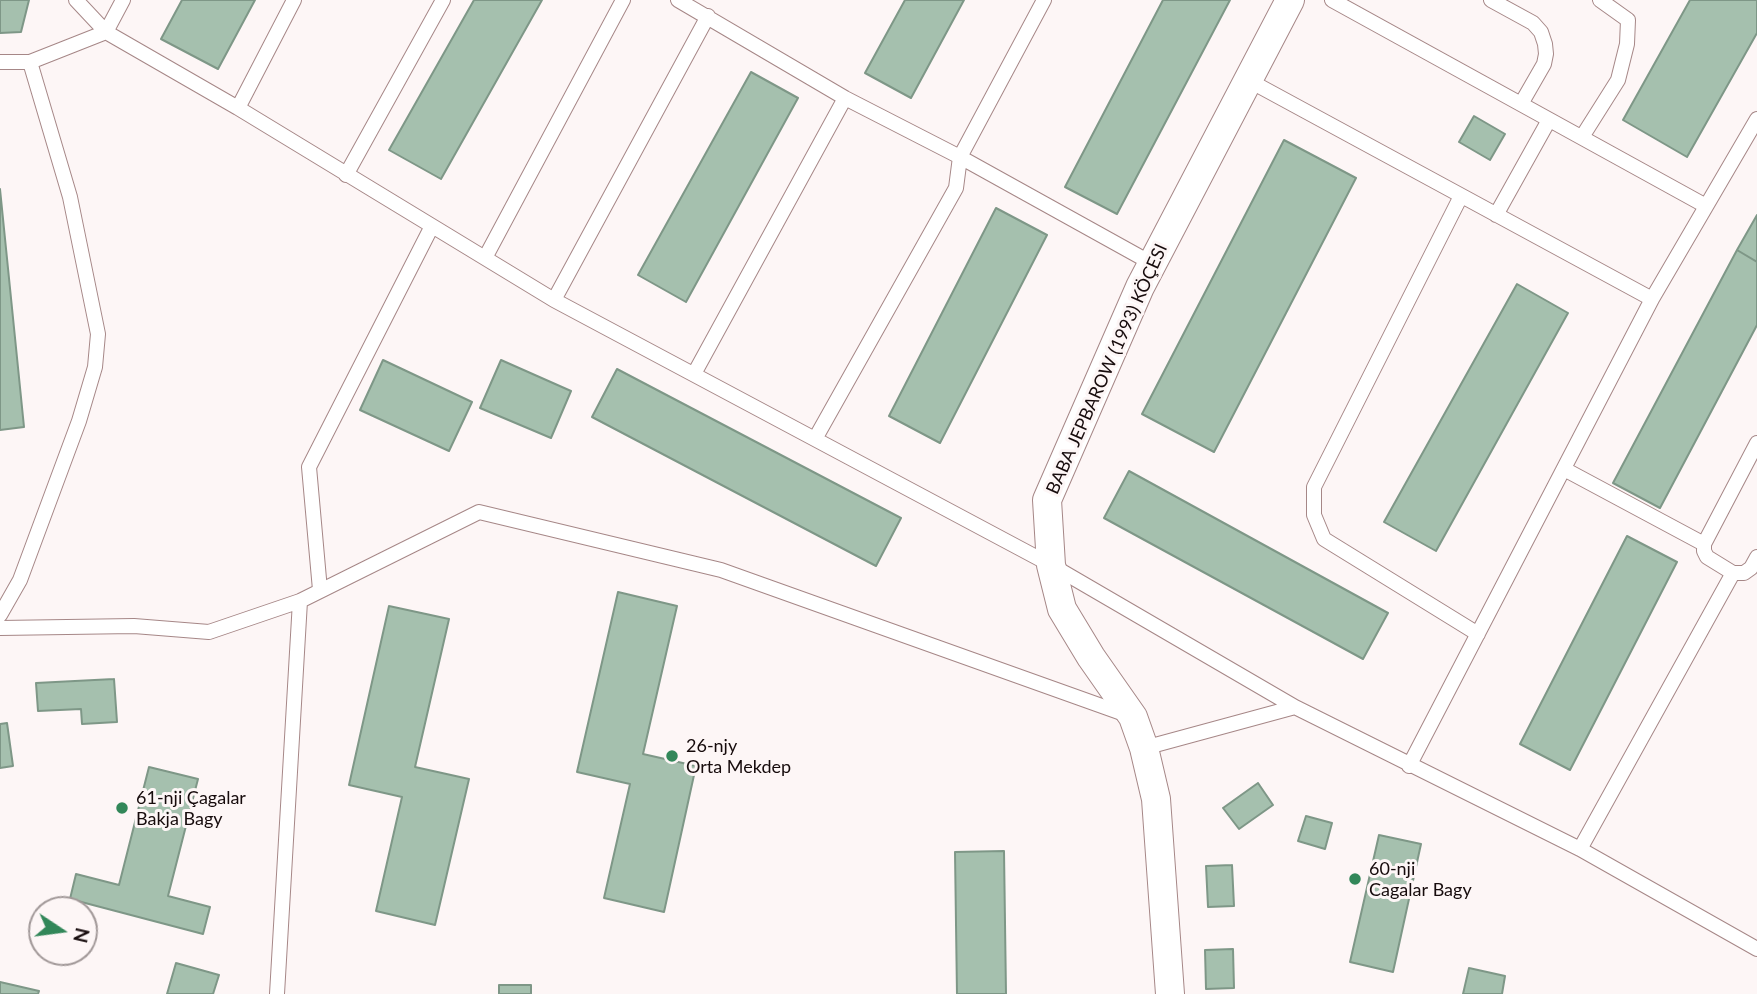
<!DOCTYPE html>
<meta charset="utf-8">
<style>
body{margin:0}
#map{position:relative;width:1757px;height:994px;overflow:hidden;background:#fdf6f6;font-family:Lato,sans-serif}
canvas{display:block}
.north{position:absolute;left:28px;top:896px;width:70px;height:70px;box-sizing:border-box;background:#fdf6f6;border:2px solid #a19898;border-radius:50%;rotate:103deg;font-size:19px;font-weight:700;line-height:28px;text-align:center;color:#160b0c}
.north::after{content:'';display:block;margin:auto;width:24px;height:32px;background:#328759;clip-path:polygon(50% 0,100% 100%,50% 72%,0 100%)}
</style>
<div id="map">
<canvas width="1757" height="994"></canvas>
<div class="north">N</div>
</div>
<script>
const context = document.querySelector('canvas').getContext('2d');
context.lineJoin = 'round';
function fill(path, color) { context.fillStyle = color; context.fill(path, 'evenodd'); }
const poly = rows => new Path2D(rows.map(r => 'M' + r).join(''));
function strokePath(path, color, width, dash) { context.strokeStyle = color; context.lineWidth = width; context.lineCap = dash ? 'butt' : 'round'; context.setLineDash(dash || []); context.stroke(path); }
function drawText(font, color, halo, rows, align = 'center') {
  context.font = font + ' Lato,sans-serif'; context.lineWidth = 6; context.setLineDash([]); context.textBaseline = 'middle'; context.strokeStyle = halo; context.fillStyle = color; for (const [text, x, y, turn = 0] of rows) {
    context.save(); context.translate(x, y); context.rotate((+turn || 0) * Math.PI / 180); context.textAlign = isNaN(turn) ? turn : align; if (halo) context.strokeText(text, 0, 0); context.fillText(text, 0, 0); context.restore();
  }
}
const building = poly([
 [0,0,29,0,21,32,0,33,0,0],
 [182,0,255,0,218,69,161,39,182,0],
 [474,0,542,0,441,179,389,150,474,0],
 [905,0,964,0,911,98,865,73,905,0],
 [1163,0,1230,0,1117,214,1065,187,1163,0],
 [1690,0,1757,0,1757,33,1687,157,1623,120,1690,0],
 [751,72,798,98,686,302,638,275,751,72],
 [1474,116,1505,134,1490,160,1459,142,1474,116],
 [1284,140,1356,178,1214,452,1142,414,1284,140],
 [0,189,24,427,0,430,0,189],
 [996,208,1047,235,940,443,889,416,996,208],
 [1757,215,1757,262,1737,250,1757,215],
 [1737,250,1757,262,1757,325,1660,508,1613,483,1737,250],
 [1517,284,1568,313,1436,551,1384,522,1517,284],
 [383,360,472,402,449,451,360,410,383,360],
 [501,360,571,391,551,438,480,408,501,360],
 [617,369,901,518,876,566,592,417,617,369],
 [1129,471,1388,613,1363,659,1104,518,1129,471],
 [1627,536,1677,562,1570,770,1520,744,1627,536],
 [618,592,677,606,643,754,696,766,664,912,604,898,630,784,577,772,618,592],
 [389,606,449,619,415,767,469,779,435,925,376,911,402,797,349,785,389,606],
 [114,679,117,722,82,724,81,709,38,711,36,683,114,679],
 [7,723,13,766,0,768,0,724,7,723],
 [149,767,198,779,168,896,210,907,203,934,70,899,76,874,119,885,149,767],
 [1258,783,1273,805,1239,829,1223,808,1258,783],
 [1306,816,1332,823,1325,849,1298,841,1306,816],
 [1379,835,1421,844,1393,972,1350,962,1379,835],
 [1004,851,1006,994,957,994,955,852,1004,851],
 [1232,865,1234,906,1208,907,1206,866,1232,865],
 [1233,949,1234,988,1206,989,1205,950,1233,949],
 [176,963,219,975,213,994,167,994,176,963],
 [1469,968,1505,976,1502,994,1463,994,1469,968],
 [0,982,39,991,38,994,0,994,0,982],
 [499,985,531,985,531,994,499,994,499,985]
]);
fill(building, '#a5c0ae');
strokePath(building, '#7e9787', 2);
const service = poly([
 [76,0,106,32,123,0],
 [678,0,845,98,960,157,1153,264],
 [1332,0,1706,206],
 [1491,0,1533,23,1541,32,1545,44,1546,54,1544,64,1521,104],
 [0,62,30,62,106,32,238,108,554,300,1051,565,1295,707],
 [1248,80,1652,299],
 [238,108,294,0],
 [1582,137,1618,80,1627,44,1628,20,1600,0],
 [346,175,443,0],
 [1461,196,1314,487,1314,515,1324,539,1478,634],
 [1496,215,1549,120],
 [485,258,623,0],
 [554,300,708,16],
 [694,374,845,98],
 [815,439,956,188,960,157,1044,0],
 [1757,443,1704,544,1704,551,1707,557,1733,573,1744,573,1751,568,1757,557],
 [1564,469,1704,544],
 [320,590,309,467,432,226],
 [0,615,20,580,79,421,95,367,98,334,70,197,30,62],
 [0,628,134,626,209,632,300,601,479,512,721,570,1127,715],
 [1144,748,1295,707,1580,849,1757,949],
 [1409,766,1652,299,1757,119],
 [1580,849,1733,573],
 [277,994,300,601]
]);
const minor = poly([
 [1170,994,1156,799,1144,748,1133,717,1091,657,1062,609,1051,565,1047,500,1140,287,1290,0]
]);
strokePath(service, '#a68787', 16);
strokePath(minor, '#a68787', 30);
strokePath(service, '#fff', 14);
strokePath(minor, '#fff', 28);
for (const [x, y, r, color] of [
 [672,756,7,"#328759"],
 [122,808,7,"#328759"],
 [1355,879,7,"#328759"]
]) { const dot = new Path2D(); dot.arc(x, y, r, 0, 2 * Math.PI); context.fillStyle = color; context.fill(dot); strokePath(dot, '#fdf6f6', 2.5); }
drawText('18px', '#160b0c', '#fdf6f6', [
 ["BABA JEPBAROW (1993) KÖÇESI",1107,369,-66]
]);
drawText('18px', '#160b0c', '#fdf6f6', [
 ["26-njy",686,746],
 ["Orta Mekdep",686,767],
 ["61-nji Çagalar",136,798],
 ["Bakja Bagy",136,819],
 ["60-nji",1369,869],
 ["Cagalar Bagy",1369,890]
], 'left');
</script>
